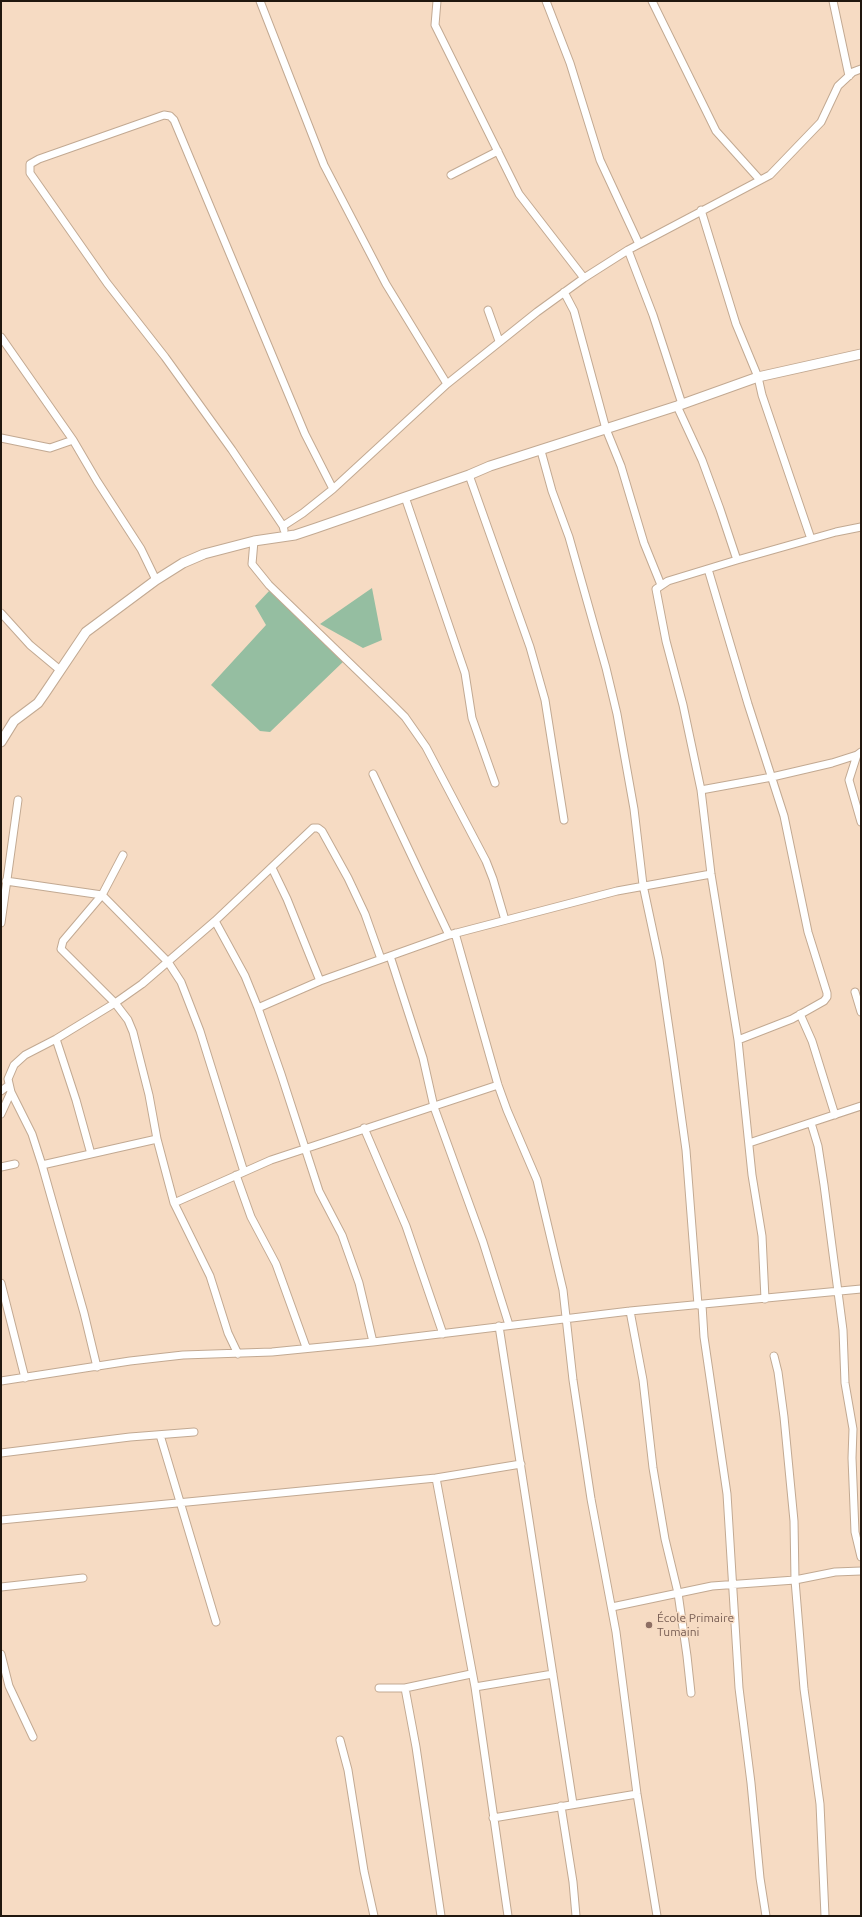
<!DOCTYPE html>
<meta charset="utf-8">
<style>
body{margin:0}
#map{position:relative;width:862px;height:1917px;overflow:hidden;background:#f6dbc3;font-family:Ubuntu,sans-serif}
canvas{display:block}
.frame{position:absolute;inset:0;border:2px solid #20170e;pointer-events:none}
</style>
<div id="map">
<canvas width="862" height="1917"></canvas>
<div class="frame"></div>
</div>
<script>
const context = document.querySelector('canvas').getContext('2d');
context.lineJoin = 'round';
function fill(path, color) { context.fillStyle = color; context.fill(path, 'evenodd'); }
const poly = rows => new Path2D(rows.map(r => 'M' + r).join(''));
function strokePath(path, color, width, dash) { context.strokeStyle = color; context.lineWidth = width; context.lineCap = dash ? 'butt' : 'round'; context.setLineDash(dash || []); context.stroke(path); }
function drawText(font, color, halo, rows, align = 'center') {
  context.font = font + ' Ubuntu,sans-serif'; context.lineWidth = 3; context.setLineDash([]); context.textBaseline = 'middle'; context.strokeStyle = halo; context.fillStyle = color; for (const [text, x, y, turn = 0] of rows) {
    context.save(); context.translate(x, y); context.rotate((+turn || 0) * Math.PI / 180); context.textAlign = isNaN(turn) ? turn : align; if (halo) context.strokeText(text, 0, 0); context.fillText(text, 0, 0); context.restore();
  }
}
fill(poly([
 [372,588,382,640,363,648,320,624],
 [270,590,344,661,270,732,260,731,211,685,266,625,255,606]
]), '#95bea1');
const minor = poly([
 [260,1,324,165,386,284,447,384],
 [437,1,435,25,519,194,584,278],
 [546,1,570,63,600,160,639,244],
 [652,1,716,131,760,180],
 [833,1,849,76],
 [451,175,498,151],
 [701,210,736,324,758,377,762,395,811,539],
 [628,250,653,315,682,404],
 [564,292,574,311,606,429,621,466,644,543,661,585],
 [488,310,499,341],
 [1,337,73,440],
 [677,406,702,460,720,509,737,560],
 [1,438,50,448,73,440,97,481,141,549,156,580],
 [541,451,552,491,569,537,606,668,617,714,634,809,643,885,659,960,673,1056,686,1150,698,1305],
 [469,475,530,647,545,700,564,820],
 [405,497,465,673,472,718,495,783],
 [283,526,232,450,165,357,107,283,30,173,30,164,39,159,164,115,170,116,174,120,305,434,333,489],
 [284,530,283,526,303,513,333,489,447,384,537,312,584,278,628,250,770,175,821,122,838,86,853,72,861,69],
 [254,541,252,564,269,585,392,704,405,717,426,747,486,861,493,879,505,920],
 [708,569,748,704,784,816,808,932,827,993,827,997,824,1001,792,1019,738,1040],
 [1,613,30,645,60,670],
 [857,755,849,780,861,822],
 [373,774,449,935],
 [701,790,683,705,666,641,656,589,668,581,737,560,836,532,861,527],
 [123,855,102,895,63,941,61,949,115,1003,128,1020,133,1032,149,1095,157,1139,174,1203,210,1276,228,1333,238,1354],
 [272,868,287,899,320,981],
 [6,881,102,895,168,962,181,982,200,1031,244,1172],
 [215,921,245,976,258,1008,281,1074,319,1191,342,1235,359,1283,373,1342],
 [1,923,18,800],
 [455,933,498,1085,507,1110,537,1180,563,1290,573,1380,591,1499,616,1632,637,1794,657,1916],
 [390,956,423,1058,434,1107,483,1242,509,1325],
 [855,992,861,1012],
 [258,1008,320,981,449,935,617,891,711,874],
 [800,1014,812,1041,835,1115],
 [56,1039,76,1100,91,1154],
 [1,1091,9,1085],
 [1,1114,11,1092],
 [811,1123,818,1146,824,1185,843,1330,845,1383,853,1429,852,1458,855,1532,861,1557],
 [364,1128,406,1226,443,1334],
 [749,1143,861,1106],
 [42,1165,157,1139],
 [1,1167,15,1164],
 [236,1175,251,1217,276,1264,306,1347],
 [174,1203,271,1160,498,1085],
 [1,1283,25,1378],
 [765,1299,762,1236,752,1175,738,1040,711,874,701,790,772,777,832,763,857,755,861,752],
 [702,1305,704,1337,727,1494,739,1688,751,1783,760,1878,766,1916],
 [630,1311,643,1380,653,1468,665,1539,678,1593,687,1656,691,1693],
 [499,1326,573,1804],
 [774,1356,778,1372,784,1417,794,1521,795,1580,804,1689,820,1804,825,1916],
 [97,1367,84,1313,42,1165,32,1134,11,1092,8,1079,14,1065,25,1055,56,1039,115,1003,142,984,215,921,313,828,318,828,322,831,348,878,365,914,381,959],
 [1,1381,130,1361,183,1355,272,1352,373,1342,630,1311,861,1289],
 [160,1435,216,1622],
 [1,1453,130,1437,194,1432],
 [436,1478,475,1687,508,1916],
 [1,1520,436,1478,521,1464],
 [1,1587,83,1578],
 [612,1607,712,1586,795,1580,835,1572,861,1571],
 [1,1654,9,1686,33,1737],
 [475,1687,553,1674],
 [379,1688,405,1688,471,1674],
 [405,1688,416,1747,441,1916],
 [340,1740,348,1770,364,1871,374,1916],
 [561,1806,573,1882,576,1916],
 [493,1818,637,1794]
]);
const tertiary = poly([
 [1,742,14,721,38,703,45,693,86,632,156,580,183,563,204,554,254,541,295,535,316,528,469,475,490,466,677,406,758,377,861,354]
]);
strokePath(minor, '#c2a992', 9);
strokePath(tertiary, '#c2a992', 11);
strokePath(minor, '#fff', 7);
strokePath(tertiary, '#fff', 9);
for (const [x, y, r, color] of [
 [649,1625,4,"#8d6e63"]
]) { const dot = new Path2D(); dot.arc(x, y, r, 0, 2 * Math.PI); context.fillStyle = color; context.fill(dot); strokePath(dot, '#f6dbc3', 1.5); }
drawText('12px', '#785e54', '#f6dbc3', [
 ["École Primaire",657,1618],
 ["Tumaini",657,1632]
], 'left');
</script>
